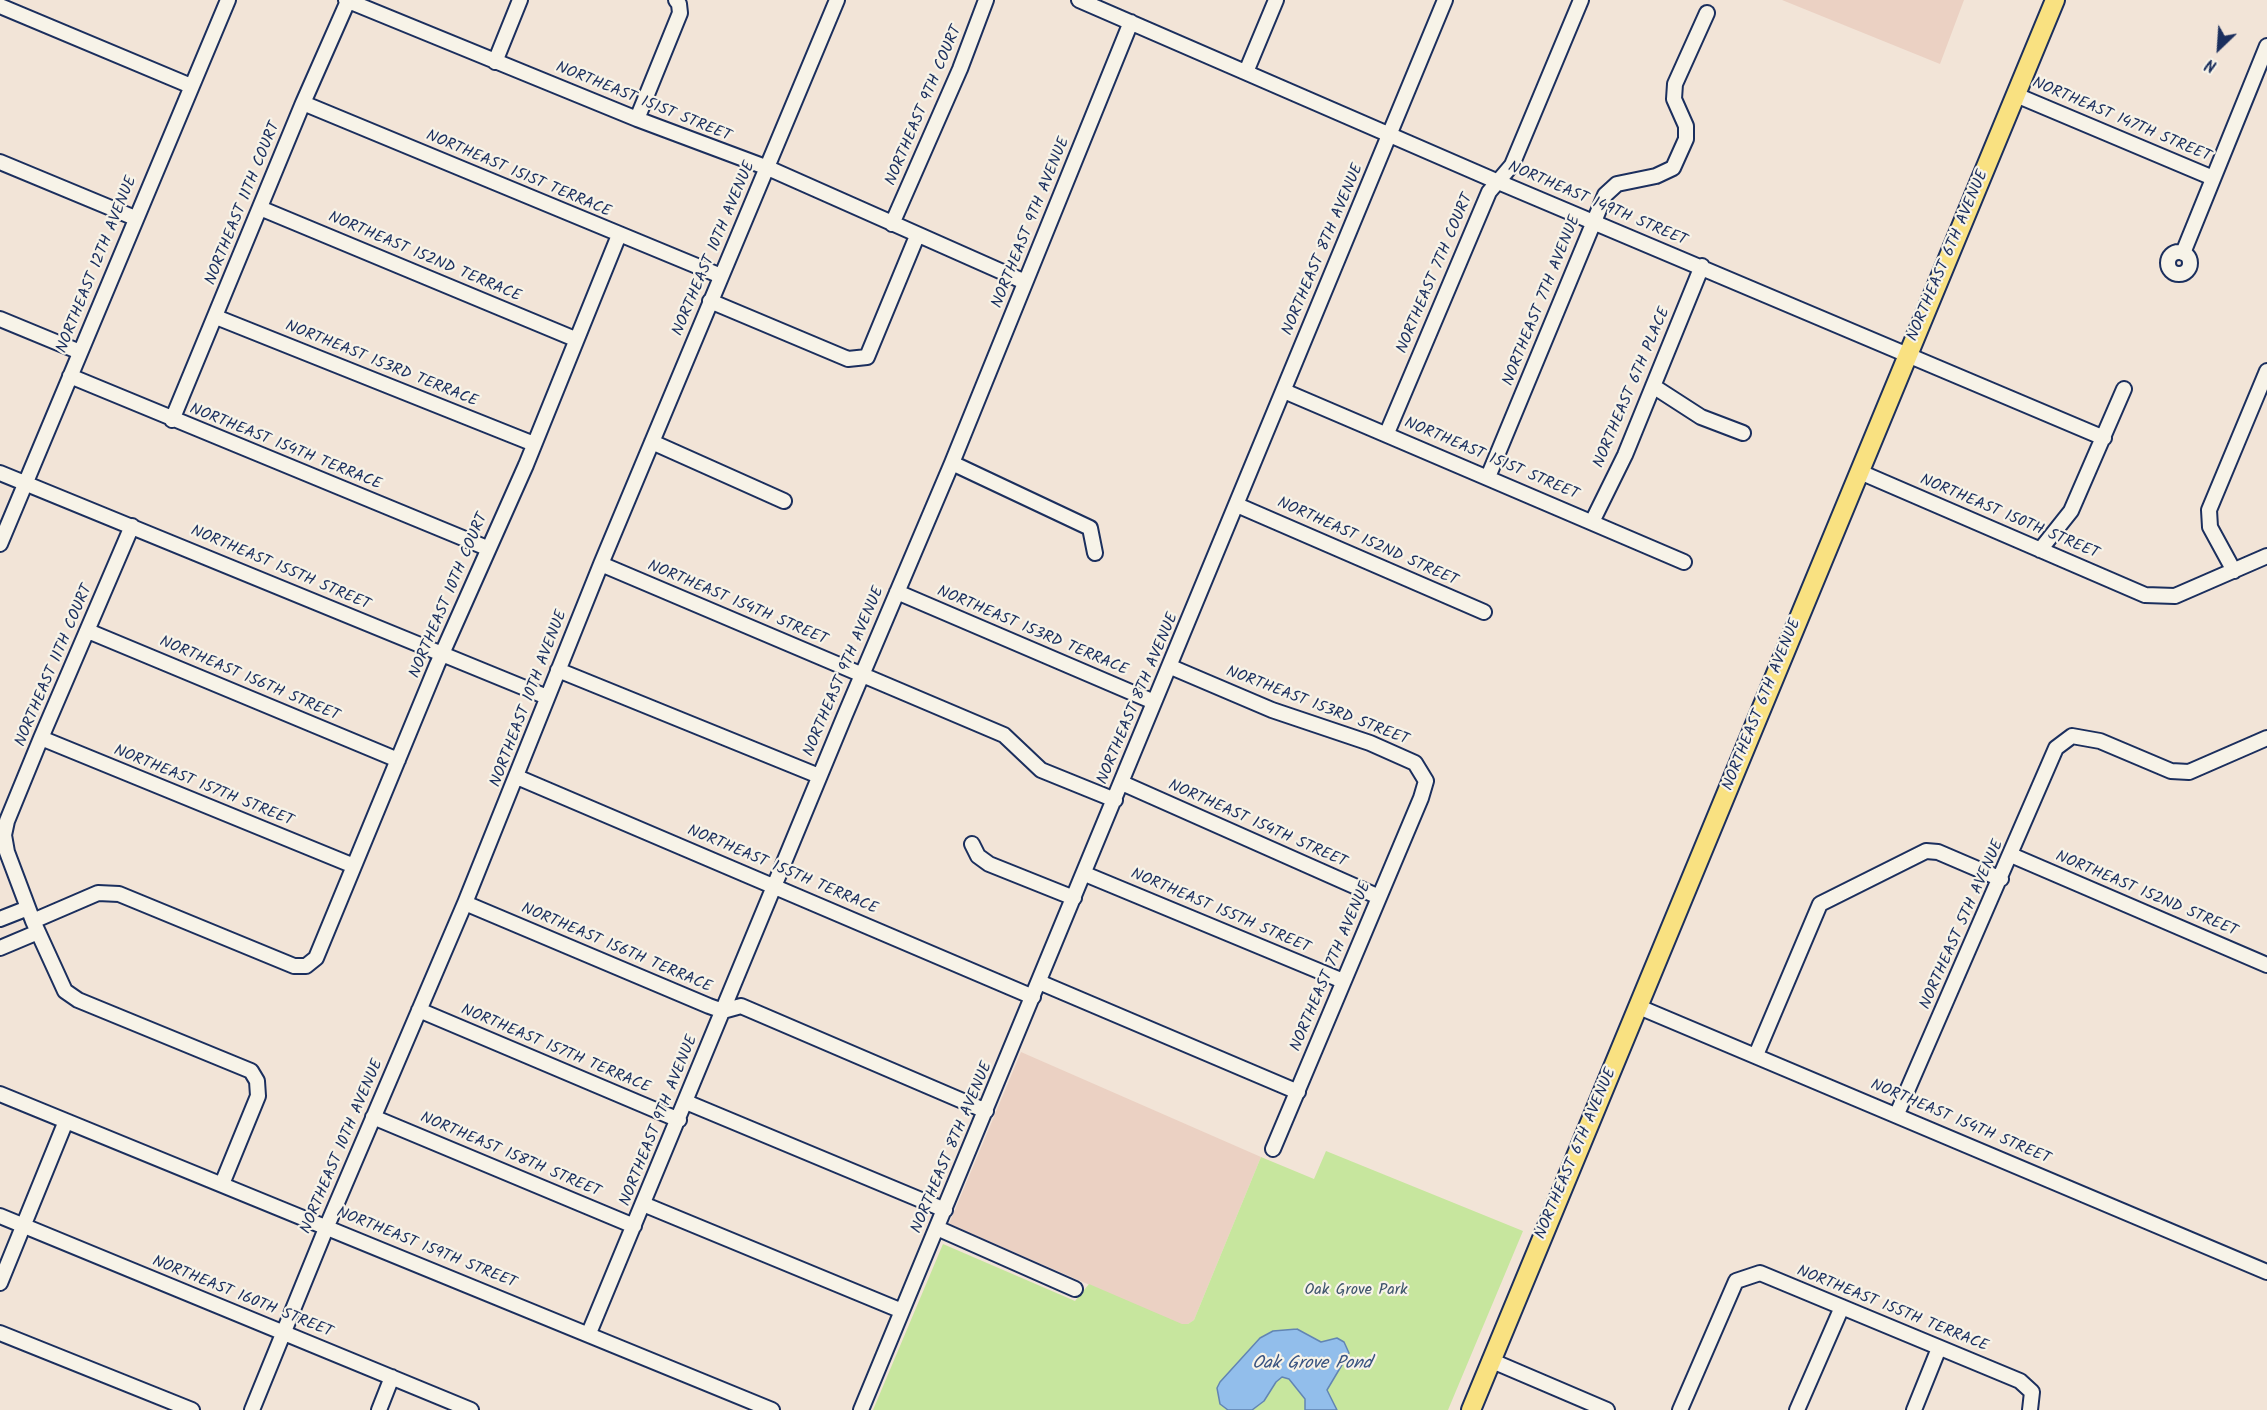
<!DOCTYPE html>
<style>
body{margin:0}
#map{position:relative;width:2267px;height:1410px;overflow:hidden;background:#f2e4d7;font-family:Kalam,sans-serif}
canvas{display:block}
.north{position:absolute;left:2189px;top:18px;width:60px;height:60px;-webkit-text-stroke:4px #f7f3e8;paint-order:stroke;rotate:205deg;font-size:16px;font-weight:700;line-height:24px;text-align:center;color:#1b2f5e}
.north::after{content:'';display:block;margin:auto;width:21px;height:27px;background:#1b2f5e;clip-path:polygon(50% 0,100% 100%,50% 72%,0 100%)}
</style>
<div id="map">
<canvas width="2267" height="1410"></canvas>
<div class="north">N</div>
</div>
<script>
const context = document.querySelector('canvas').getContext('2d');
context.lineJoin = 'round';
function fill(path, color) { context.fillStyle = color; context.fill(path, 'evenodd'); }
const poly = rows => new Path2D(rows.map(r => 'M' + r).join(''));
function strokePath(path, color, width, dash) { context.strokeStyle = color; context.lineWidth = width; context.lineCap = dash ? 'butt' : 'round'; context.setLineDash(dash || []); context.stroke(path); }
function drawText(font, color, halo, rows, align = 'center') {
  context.font = font + ' Kalam,sans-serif'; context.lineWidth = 4.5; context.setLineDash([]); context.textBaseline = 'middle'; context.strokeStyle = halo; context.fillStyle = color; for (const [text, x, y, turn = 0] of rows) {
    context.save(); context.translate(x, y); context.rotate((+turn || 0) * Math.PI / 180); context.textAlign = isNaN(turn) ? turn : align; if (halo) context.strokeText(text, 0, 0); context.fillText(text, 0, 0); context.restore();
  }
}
fill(poly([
 [1782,0,1964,0,1940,64],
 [1021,1052,1261,1157,1194,1320,1188,1324,1182,1325,949,1224]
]), '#ebd1c3');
fill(poly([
 [1326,1151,1523,1231,1448,1410,873,1410,943,1244,1075,1301,1089,1284,1182,1324,1188,1324,1194,1320,1261,1157,1314,1179]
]), '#c7e69e');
const water = poly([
 [1297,1329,1321,1342,1337,1338,1344,1342,1349,1353,1327,1390,1337,1410,1305,1410,1305,1399,1289,1379,1282,1377,1276,1382,1264,1401,1252,1410,1228,1410,1220,1404,1217,1388,1220,1382,1260,1338,1273,1331,1297,1329]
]);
fill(water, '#92beeb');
strokePath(water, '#6285b3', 1.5);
const minor = poly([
 [346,0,637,119,768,168,1025,282],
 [1079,0,1496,181,2104,438],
 [0,6,191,86],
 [495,62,520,0],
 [1246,72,1276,0],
 [2016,95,2213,178],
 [303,103,721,276],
 [637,119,680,13,679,4,676,0],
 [0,162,135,218],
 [260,208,575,339],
 [892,224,960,69,986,0],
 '2168 263a11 11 0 1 1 22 0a11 11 0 1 1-22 0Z',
 [2183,253,2267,46],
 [710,301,848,359,867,357,917,236],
 [216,317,534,444],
 [0,319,80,352],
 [70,376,487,548],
 [1653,386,1701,417,1743,433],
 [1284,391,1684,562],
 [172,420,303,103,348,1],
 [1387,433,1489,192,1512,165,1581,0],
 [652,442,784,501],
 [952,463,1090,528,1095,553],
 [1860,472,2145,595,2175,596,2267,556],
 [0,473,547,697],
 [1488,477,1605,195,1617,184,1656,176,1673,168,1686,139,1686,126,1674,99,1675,84,1707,13],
 [1237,505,1484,612],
 [1592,522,1625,455,1702,266],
 [132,526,41,738,7,821,4,835,7,852,33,921,65,991,78,1000,251,1071,257,1081,258,1096,222,1184],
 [0,544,228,0],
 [2040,550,2071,511,2124,389],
 [601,564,1004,735,1041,770,1115,800],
 [2234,571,2210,527,2209,510,2267,371],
 [897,592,1154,702],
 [88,631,398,760],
 [1171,667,1272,710,1370,743,1415,763,1426,781,1421,798,1273,1149],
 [558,670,819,776],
 [41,738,354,866],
 [517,777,1033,997],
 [1122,783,1379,897],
 [972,844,978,856,989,864,1074,898],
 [2011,855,2267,965],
 [1085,874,1343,981],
 [465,903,709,1006,723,1011,741,1006,986,1111],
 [0,919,28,908],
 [33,921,98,893,119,894,294,966,306,966,316,958,437,665,526,465,619,235],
 [0,948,38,932],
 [1039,982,1298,1092],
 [1639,1007,2267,1272],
 [419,1010,679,1120],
 [1756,1055,1820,904,1926,851,1938,852,2001,879],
 [0,1094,772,1410],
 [686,1102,945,1210],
 [1897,1114,2056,748,2072,736,2100,741,2171,771,2189,772,2267,738],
 [373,1117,634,1226],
 [643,1204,902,1311],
 [0,1216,471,1410],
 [937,1228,1075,1289],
 [0,1283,66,1121],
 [0,1333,192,1410],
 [589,1333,845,715,952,463,1131,22],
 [1490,1360,1607,1410],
 [252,1410,327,1226,465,903,601,564,837,0],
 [379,1410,392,1377],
 [861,1410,1445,0],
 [1680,1410,1736,1281,1760,1273,2020,1381,2032,1392,2030,1410],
 [1797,1410,1842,1307],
 [1914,1410,1939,1348]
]);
const major = poly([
 [1471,1410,2055,0]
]);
strokePath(minor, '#1b2f5e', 18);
strokePath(major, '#1b2f5e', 22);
strokePath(minor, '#f7f3e8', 14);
strokePath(major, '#f9e181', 18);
drawText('16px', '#1b2f5e', '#f7f3e8', [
 ["NORTHEAST 151ST STREET",643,103,22],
 ["NORTHEAST 9TH COURT",925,106,-67],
 ["NORTHEAST 147TH STREET",2121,121,23],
 ["NORTHEAST 151ST TERRACE",518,175,23],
 ["NORTHEAST 11TH COURT",244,204,-68],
 ["NORTHEAST 149TH STREET",1597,205,23],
 ["NORTHEAST 9TH AVENUE",1032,223,-68],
 ["NORTHEAST 10TH AVENUE",715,249,-67],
 ["NORTHEAST 8TH AVENUE",1324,250,-67],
 ["NORTHEAST 6TH AVENUE",1949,256,-67],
 ["NORTHEAST 152ND TERRACE",424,258,23],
 ["NORTHEAST 12TH AVENUE",98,265,-68],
 ["NORTHEAST 7TH COURT",1436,274,-67],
 ["NORTHEAST 7TH AVENUE",1543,301,-68],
 ["NORTHEAST 153RD TERRACE",381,365,22],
 ["NORTHEAST 6TH PLACE",1633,388,-67],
 ["NORTHEAST 154TH TERRACE",285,448,22],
 ["NORTHEAST 151ST STREET",1491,460,23],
 ["NORTHEAST 150TH STREET",2009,518,23],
 ["NORTHEAST 152ND STREET",1367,543,24],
 ["NORTHEAST 155TH STREET",280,569,23],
 ["NORTHEAST 10TH COURT",450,596,-67],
 ["NORTHEAST 154TH STREET",737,604,23],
 ["NORTHEAST 153RD TERRACE",1032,632,23],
 ["NORTHEAST 11TH COURT",55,666,-67],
 ["NORTHEAST 9TH AVENUE",845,672,-67],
 ["NORTHEAST 156TH STREET",249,680,23],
 ["NORTHEAST 10TH AVENUE",530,699,-69],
 ["NORTHEAST 8TH AVENUE",1139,699,-67],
 ["NORTHEAST 6TH AVENUE",1763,705,-68],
 ["NORTHEAST 153RD STREET",1317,707,21],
 ["NORTHEAST 157TH STREET",203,787,22],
 ["NORTHEAST 154TH STREET",1257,825,24],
 ["NORTHEAST 155TH TERRACE",782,871,23],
 ["NORTHEAST 152ND STREET",2146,895,23],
 ["NORTHEAST 155TH STREET",1220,912,23],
 ["NORTHEAST 5TH AVENUE",1963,925,-66],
 ["NORTHEAST 156TH TERRACE",616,949,23],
 ["NORTHEAST 7TH AVENUE",1332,967,-67],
 ["NORTHEAST 157TH TERRACE",555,1050,23],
 ["NORTHEAST 9TH AVENUE",660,1121,-68],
 ["NORTHEAST 154TH STREET",1960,1123,23],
 ["NORTHEAST 10TH AVENUE",343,1147,-67],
 ["NORTHEAST 8TH AVENUE",953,1148,-67],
 ["NORTHEAST 6TH AVENUE",1577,1154,-67],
 ["NORTHEAST 158TH STREET",510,1156,23],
 ["NORTHEAST 159TH STREET",426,1249,22],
 ["NORTHEAST 160TH STREET",242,1298,22],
 ["NORTHEAST 155TH TERRACE",1892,1310,22]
]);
drawText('16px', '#3d546b', '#f7f3e8', [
 ["Oak Grove Park",1356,1291]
]);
drawText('italic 18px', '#395381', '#f7f3e8', [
 ["Oak Grove Pond",1312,1365]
]);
</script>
